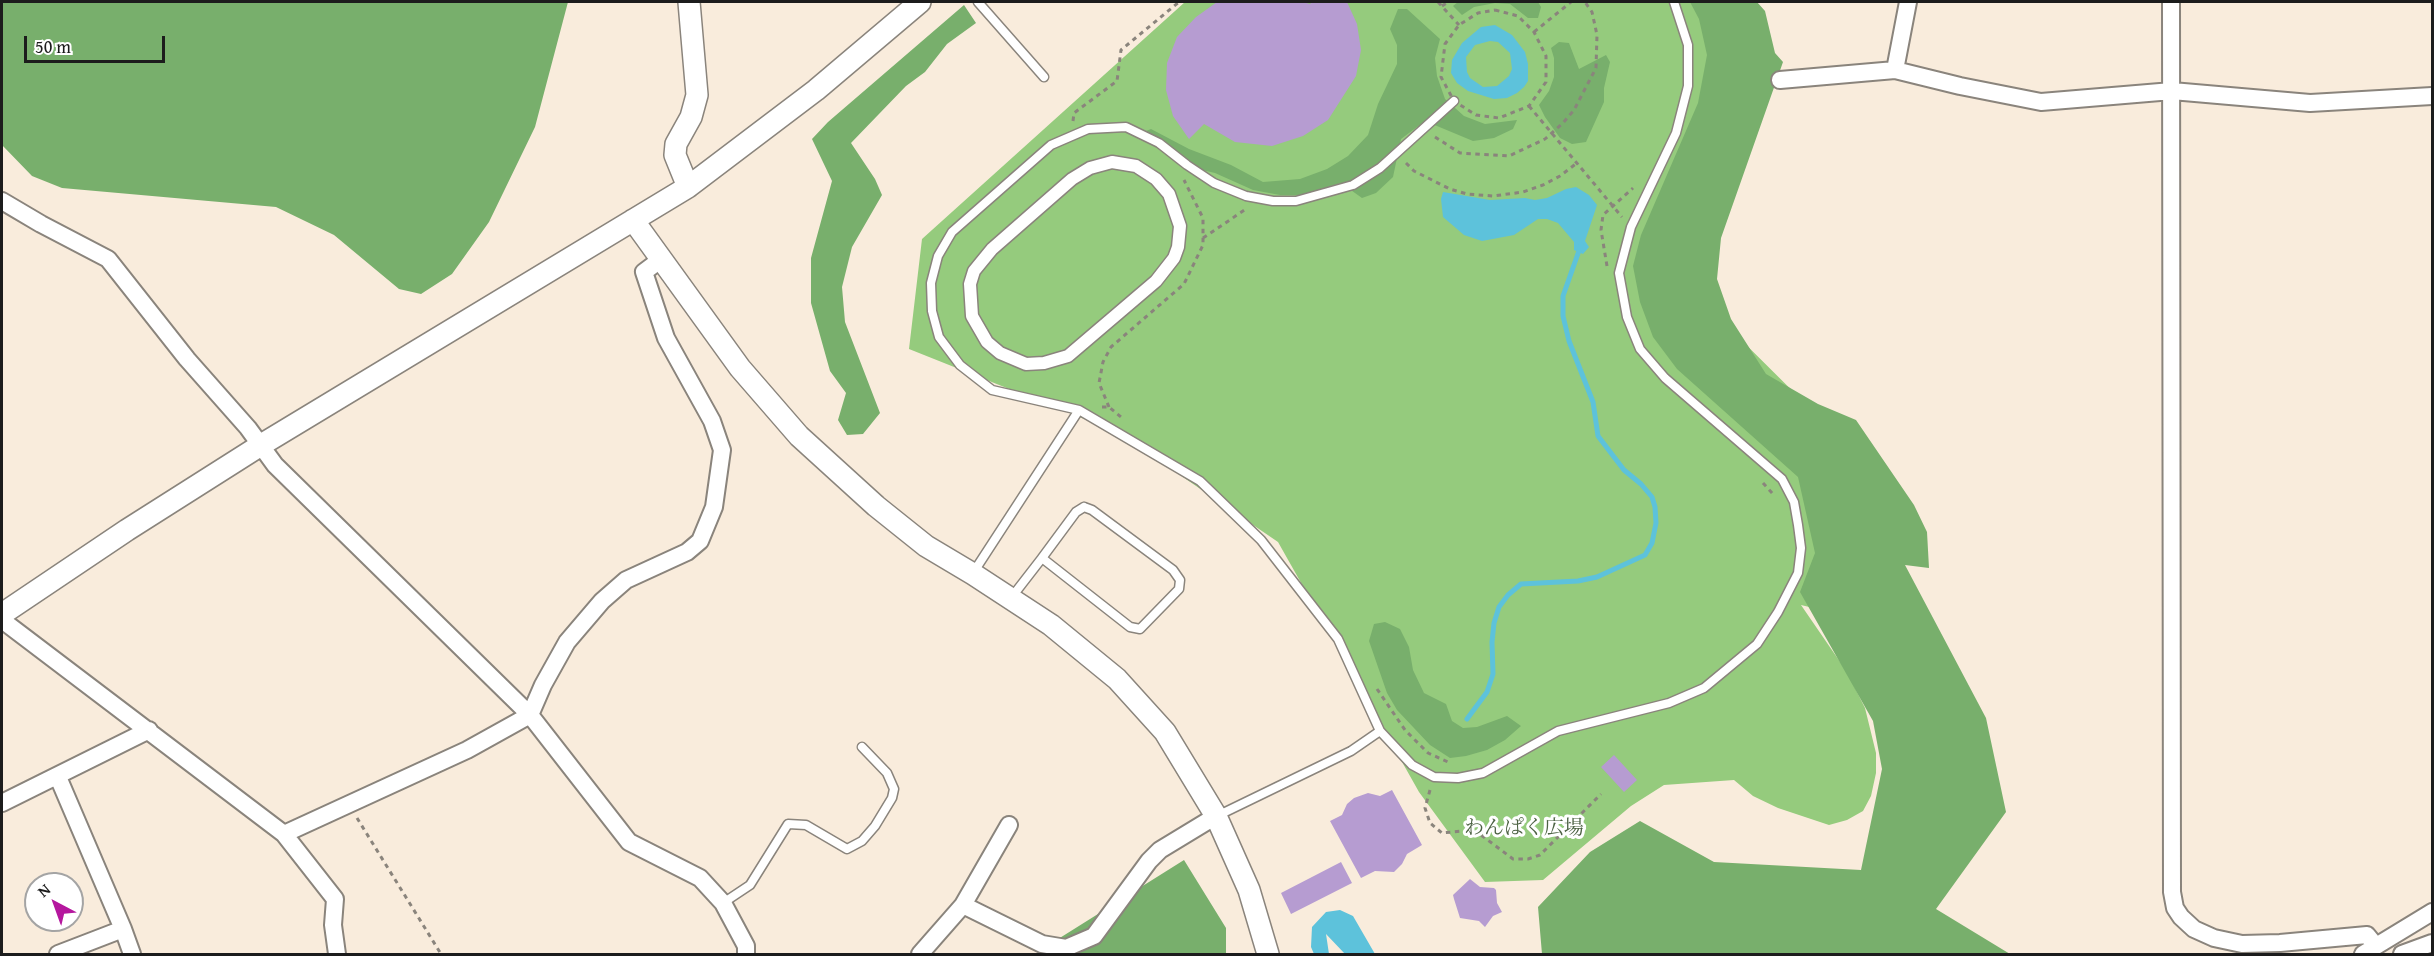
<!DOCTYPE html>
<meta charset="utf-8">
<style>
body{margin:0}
#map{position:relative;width:2434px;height:956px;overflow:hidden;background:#f9ecdc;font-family:"Gentium Book Plus",serif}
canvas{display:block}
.frame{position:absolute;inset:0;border:3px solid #1c1c1c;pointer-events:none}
.north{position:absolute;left:24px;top:872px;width:60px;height:60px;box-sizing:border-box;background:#fff;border:2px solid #a4a4a4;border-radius:50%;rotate:319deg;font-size:16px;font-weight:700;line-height:24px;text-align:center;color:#1c1c1c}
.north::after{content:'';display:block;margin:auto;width:21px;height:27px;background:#b5179e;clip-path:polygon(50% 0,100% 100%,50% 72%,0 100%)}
.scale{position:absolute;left:24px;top:36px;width:141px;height:27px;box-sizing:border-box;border:3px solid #1c1c1c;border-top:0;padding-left:8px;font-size:18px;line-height:21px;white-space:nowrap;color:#1c1c1c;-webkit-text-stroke:4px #fff;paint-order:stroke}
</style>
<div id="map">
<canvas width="2434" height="956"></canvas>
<div class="frame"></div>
<div class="north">N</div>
<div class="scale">50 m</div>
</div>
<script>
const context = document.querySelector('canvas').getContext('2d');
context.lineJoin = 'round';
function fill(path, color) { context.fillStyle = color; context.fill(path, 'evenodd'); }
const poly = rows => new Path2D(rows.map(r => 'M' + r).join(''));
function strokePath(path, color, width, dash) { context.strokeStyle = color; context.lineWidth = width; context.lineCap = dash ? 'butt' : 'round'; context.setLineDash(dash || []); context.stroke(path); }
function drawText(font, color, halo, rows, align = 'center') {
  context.font = font + ' "Gentium Book Plus","Noto Serif JP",serif'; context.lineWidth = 6; context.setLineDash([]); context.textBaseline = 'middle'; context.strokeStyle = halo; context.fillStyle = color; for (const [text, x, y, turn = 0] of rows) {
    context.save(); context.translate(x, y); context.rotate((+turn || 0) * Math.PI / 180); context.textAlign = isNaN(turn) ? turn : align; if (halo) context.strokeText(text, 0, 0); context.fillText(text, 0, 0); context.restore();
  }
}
fill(poly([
 [1185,2,1742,2,1703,302,1855,453,1838,614,1801,605,1847,672,1865,708,1876,753,1876,773,1871,796,1863,811,1847,820,1829,825,1778,808,1753,796,1734,780,1664,785,1631,806,1543,880,1485,882,1419,792,1278,542,1117,432,909,349,922,239]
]), '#95cb7d');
fill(poly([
 [2,2,568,2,535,127,489,222,452,274,421,294,399,289,334,235,276,207,62,188,32,176,2,145],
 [1458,2,1538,2,1541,7,1538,18,1528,18,1510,4,1495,3,1474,7,1462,15,1453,6],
 [1690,2,1757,2,1765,11,1775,53,1783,62,1721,238,1717,279,1731,319,1766,374,1818,404,1856,420,1914,505,1927,532,1929,568,1905,565,1986,718,2006,812,1936,909,2010,954,1542,954,1538,907,1590,852,1640,821,1714,862,1861,870,1882,769,1873,721,1800,592,1815,553,1798,477,1677,369,1653,337,1640,302,1633,266,1641,235,1698,103,1707,55,1699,19],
 [964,5,976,23,947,44,925,72,906,86,851,143,875,179,882,195,852,247,842,287,845,322,880,413,863,434,847,435,838,420,846,393,830,371,811,303,811,258,832,181,812,139,828,122],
 [1398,9,1407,9,1440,39,1435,58,1437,76,1445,99,1464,116,1485,124,1517,120,1513,129,1494,138,1473,141,1425,121,1401,139,1393,177,1376,193,1362,198,1341,183,1300,195,1280,195,1253,190,1215,173,1181,165,1154,146,1146,131,1151,129,1189,149,1231,165,1263,182,1300,179,1327,169,1348,156,1368,135,1378,104,1397,64,1397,45,1390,29],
 [1559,42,1569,43,1579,69,1606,55,1610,62,1604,88,1604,102,1586,142,1572,144,1560,138,1545,117,1539,105,1549,91,1554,77,1554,58,1551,48],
 [1385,622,1400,629,1409,647,1413,670,1424,693,1446,704,1452,721,1463,728,1477,727,1507,716,1521,726,1505,740,1487,750,1466,756,1450,758,1430,745,1397,710,1387,693,1369,641,1374,624],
 [1184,860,1226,928,1226,954,1054,954,1047,946]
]), '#78af6c');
fill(poly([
 [1495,25,1512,35,1525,52,1528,64,1528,81,1524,87,1517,93,1507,98,1494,99,1468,91,1457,83,1451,73,1452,60,1462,43,1481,27],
 [1490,41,1498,42,1510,53,1512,69,1509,76,1497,86,1483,87,1470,78,1467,72,1466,57,1475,45],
 [1576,187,1589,195,1597,205,1585,241,1589,247,1583,254,1574,250,1574,242,1558,223,1547,219,1538,219,1514,235,1482,241,1464,235,1443,217,1441,199,1443,192,1490,200,1525,198,1535,200,1547,198,1566,189],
 [1340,910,1353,916,1375,954,1345,954,1326,934,1329,954,1314,954,1311,947,1312,927,1326,912]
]), '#5dc2db');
strokePath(poly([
 [1467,719,1487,692,1493,674,1492,642,1494,623,1499,607,1508,595,1521,584,1578,581,1597,577,1645,555,1652,543,1656,523,1655,507,1652,497,1641,484,1624,470,1598,436,1593,402,1569,341,1563,316,1563,296,1581,245]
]), '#5dc2db', 5);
fill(poly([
 [1217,2,1303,2,1310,4,1312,2,1347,2,1357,24,1361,50,1356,76,1328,120,1303,136,1272,146,1235,142,1204,124,1189,139,1173,116,1166,90,1167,63,1177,37,1196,17],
 [1614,755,1637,780,1624,792,1601,767],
 [1392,790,1422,845,1407,854,1402,864,1394,872,1375,871,1361,878,1330,821,1342,815,1347,804,1354,798,1368,793,1380,796],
 [1341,862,1352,883,1291,914,1281,893],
 [1470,879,1480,887,1494,888,1496,890,1497,903,1502,912,1493,916,1485,927,1479,921,1460,918,1454,899,1453,895]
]), '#b69cd1');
const service = poly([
 [978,2,1044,77],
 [1454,101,1380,168,1353,185,1296,201,1273,201,1246,196,1214,183,1187,165,1159,143,1126,127,1088,129,1051,145,952,232,938,256,931,283,932,311,939,337,960,365,992,390,1079,410,1200,481,1261,540,1338,639,1380,731,1412,765,1434,777,1458,778,1483,773,1558,731,1669,703,1704,688,1757,644,1778,612,1798,573,1801,548,1798,525,1794,502,1782,479,1665,378,1640,349,1627,317,1619,273,1631,227,1676,133,1688,86,1688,45,1674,2],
 [1084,507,1092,510,1173,570,1180,580,1179,589,1140,629,1130,627,1042,558,1076,512,1084,507],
 [973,573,1079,410],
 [1011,598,1042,558],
 [1217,816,1351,751,1380,731],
 [723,903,750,885,788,824,806,825,847,849,862,841,875,826,892,798,894,789,887,773,862,747]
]);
const pedestrian = poly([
 [1112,162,1136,166,1156,179,1169,194,1180,226,1178,247,1174,258,1156,281,1068,356,1044,363,1026,364,1000,353,987,342,972,316,970,284,974,271,992,249,1072,179,1090,168,1112,162]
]);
const minor = poly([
 [2171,2,2172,892,2175,908,2181,917,2194,929,2214,938,2242,944,2280,943,2367,935,2376,946],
 [1895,70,1908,2],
 [1780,80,1895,70,1960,86,2041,102,2172,91,2310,103,2432,96],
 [2,201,41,224,108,259,187,359,248,428,275,465,530,715,629,842,700,878,723,903,746,946,746,954],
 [2,620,284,834,335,899,333,925,337,954],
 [58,777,123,929,132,954],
 [2,803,149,730],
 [284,834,467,750,530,715,543,685,567,642,602,601,626,580,687,552,700,541,714,507,722,450,712,421,666,338,644,272,660,260],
 [963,905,1009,825],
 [58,954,123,929],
 [920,954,963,905,1042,944,1066,948,1094,936,1149,861,1160,850,1216,816],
 [2363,954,2432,912],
 [2402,954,2432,943]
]);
const tertiary = poly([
 [688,187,675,155,676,144,691,117,697,95,689,2],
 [633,220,740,368,799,436,876,506,926,546,973,574,1051,625,1117,679,1165,732,1216,816,1249,890,1268,954],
 [2,614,127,530,261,445,688,187,816,90,920,2]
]);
strokePath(service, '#8a847c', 11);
strokePath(pedestrian, '#8a847c', 15);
strokePath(minor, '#8a847c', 20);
strokePath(tertiary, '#8a847c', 24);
strokePath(poly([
 [1438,2,1459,25],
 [1442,6,1448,2],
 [1495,10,1518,16,1534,32,1546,56,1546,82,1529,106,1499,118,1476,115,1454,101,1441,77,1445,44,1459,25,1478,13,1495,10],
 [1534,32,1571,2],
 [1529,106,1622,217],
 [1073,121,1074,113,1117,81,1121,50,1179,2],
 [1435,137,1460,153,1509,156,1545,139,1563,123,1574,110,1596,68,1597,35,1592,12,1585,2],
 [1406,163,1414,171,1450,189,1467,194,1493,196,1523,192,1543,185,1560,176,1577,163],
 [1203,238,1246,209],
 [1607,266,1601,230,1603,215,1633,188],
 [1102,407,1109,407,1121,417],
 [1109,407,1099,383,1103,362,1111,347,1184,284,1203,245,1203,218,1184,180],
 [1763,483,1773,494],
 [1377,689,1405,730,1428,753,1448,762],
 [1430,790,1425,808,1430,823,1442,833,1462,831,1481,835,1513,859,1528,859,1540,855,1601,794],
 [357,818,441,954]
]), '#8a847c', 3, [4.5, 4.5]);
strokePath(service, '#fff', 8);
strokePath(pedestrian, '#fff', 12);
strokePath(minor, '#fff', 16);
strokePath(tertiary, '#fff', 21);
drawText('20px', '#4c6243', '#fff', [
 ["わんぱく広場",1524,829]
]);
</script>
